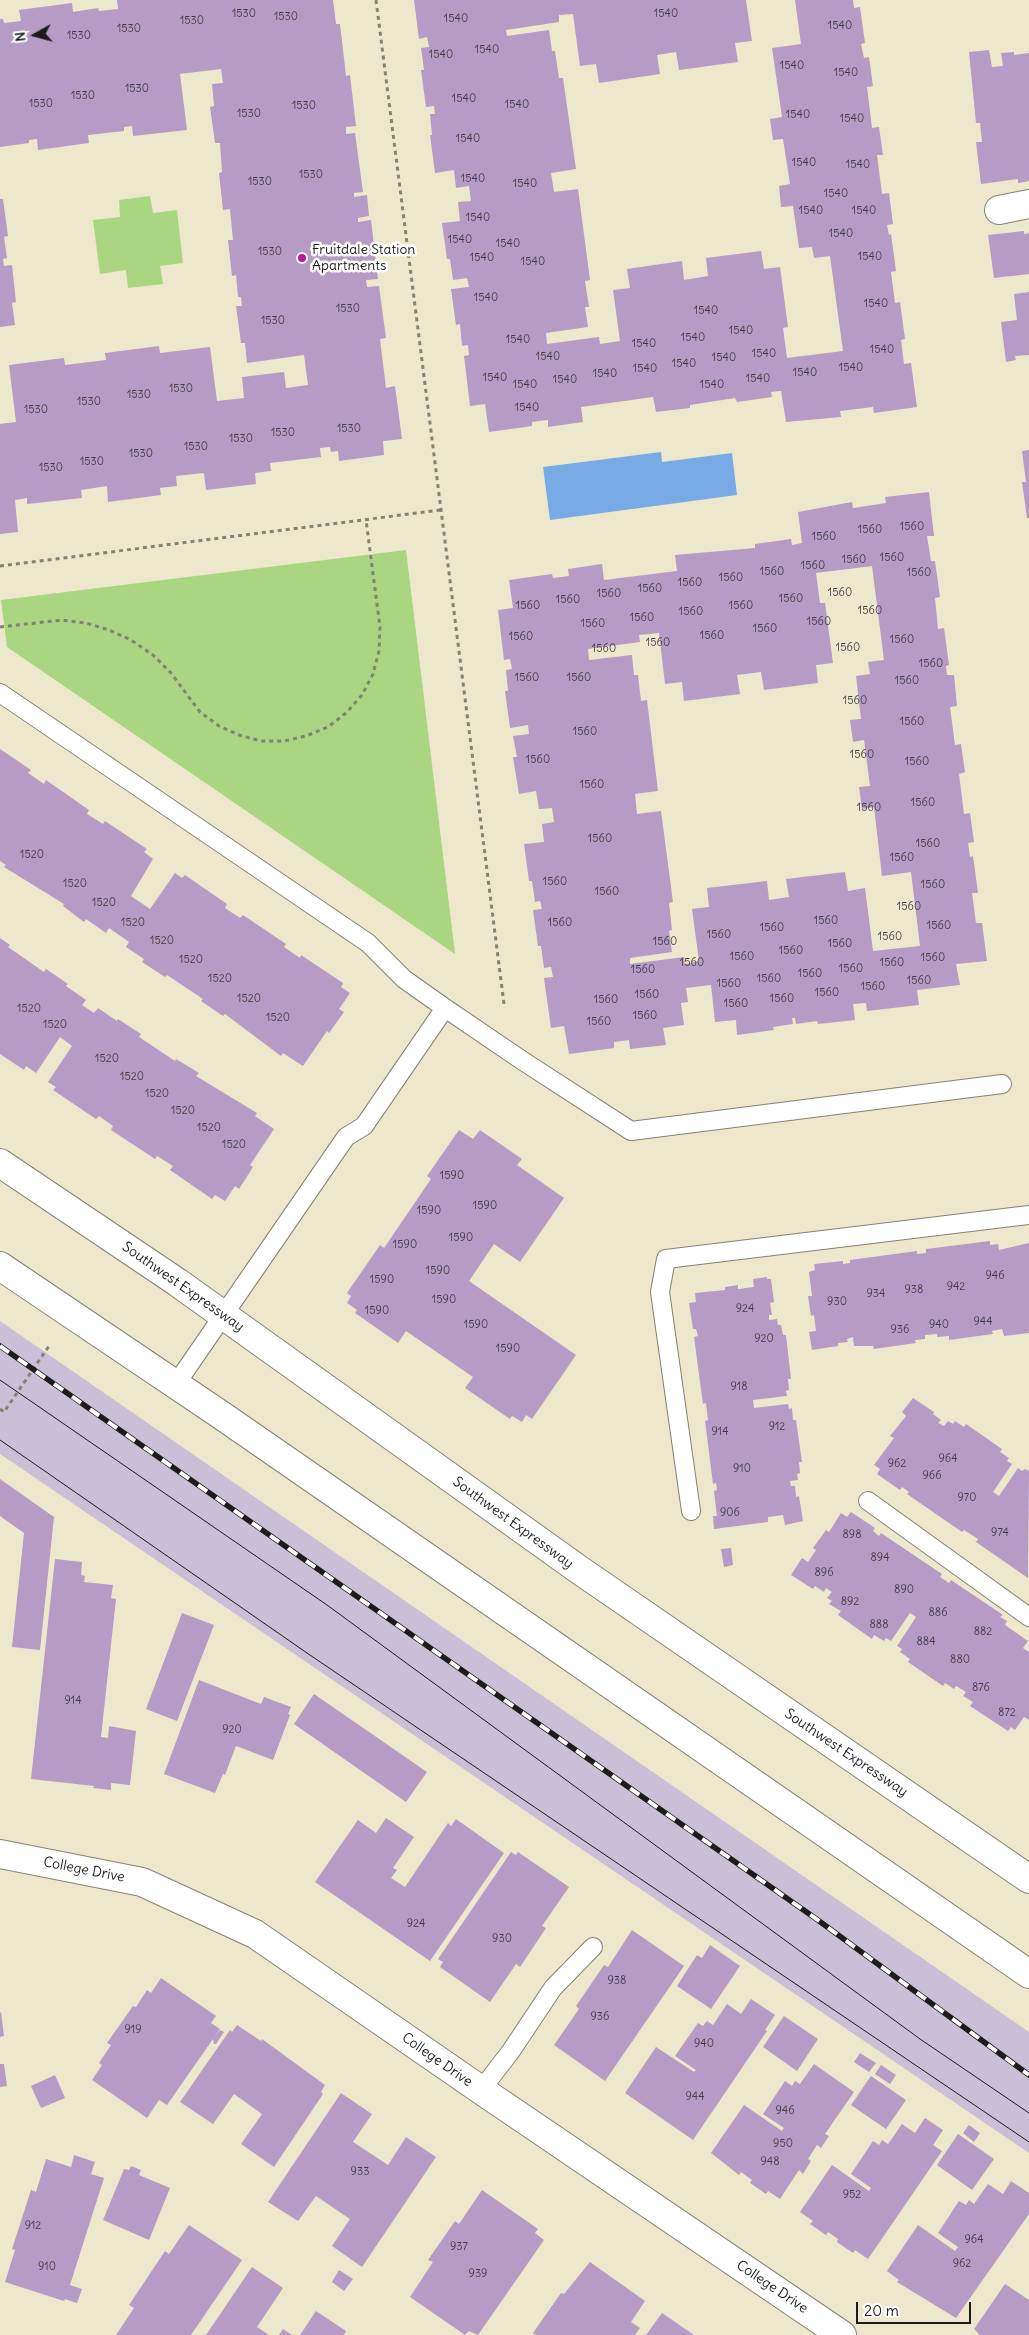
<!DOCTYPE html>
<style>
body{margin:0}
#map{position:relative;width:1029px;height:2335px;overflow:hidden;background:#ede8cc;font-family:Delius,sans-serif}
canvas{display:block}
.north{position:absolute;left:10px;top:10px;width:50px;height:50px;-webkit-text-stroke:4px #fff;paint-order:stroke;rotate:263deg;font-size:14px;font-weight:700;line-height:20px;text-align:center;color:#1c1c1c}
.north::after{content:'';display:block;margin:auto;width:18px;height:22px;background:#1c1c1c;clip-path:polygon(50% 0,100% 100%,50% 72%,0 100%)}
.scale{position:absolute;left:856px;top:2302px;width:115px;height:22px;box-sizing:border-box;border:2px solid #1c1c1c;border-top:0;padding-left:6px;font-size:15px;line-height:18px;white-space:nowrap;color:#1c1c1c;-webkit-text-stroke:4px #fff;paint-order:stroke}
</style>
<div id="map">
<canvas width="1029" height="2335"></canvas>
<div class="north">N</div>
<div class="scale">20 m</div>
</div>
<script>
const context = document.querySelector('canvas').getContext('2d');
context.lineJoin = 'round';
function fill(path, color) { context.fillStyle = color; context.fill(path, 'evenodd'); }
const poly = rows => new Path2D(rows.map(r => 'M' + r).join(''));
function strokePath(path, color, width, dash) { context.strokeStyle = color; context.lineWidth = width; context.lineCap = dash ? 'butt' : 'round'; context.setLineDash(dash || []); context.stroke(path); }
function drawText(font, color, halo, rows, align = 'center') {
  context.font = font + ' Delius,sans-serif'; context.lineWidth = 5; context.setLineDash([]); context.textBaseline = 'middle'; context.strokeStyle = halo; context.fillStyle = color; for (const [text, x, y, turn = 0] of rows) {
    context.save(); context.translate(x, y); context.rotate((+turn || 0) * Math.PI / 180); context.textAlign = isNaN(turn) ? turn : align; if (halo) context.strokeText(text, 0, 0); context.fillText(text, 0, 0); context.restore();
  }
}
fill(poly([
 [0,1321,1029,2032,1029,2153,0,1454]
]), '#c9bfd7');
fill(poly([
 [150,196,153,213,177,210,183,263,160,266,163,284,128,288,126,270,100,274,93,220,120,217,119,200],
 [406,550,455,954,7,647,1,600]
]), '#aad682');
fill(poly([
 [661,452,662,462,732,453,737,495,550,520,543,467]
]), '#78abe5');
fill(poly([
 [117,0,333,0,336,24,340,24,346,76,350,75,356,126,346,127,346,134,355,133,363,192,354,193,354,197,367,195,369,216,358,218,358,222,371,220,378,279,366,280,367,287,379,286,386,338,380,339,386,388,395,386,402,439,383,441,384,455,339,461,338,451,331,452,330,447,320,448,321,457,270,463,271,471,255,473,256,484,206,490,204,473,176,476,177,486,160,488,161,495,108,502,107,486,81,490,82,498,27,504,27,498,15,500,18,532,0,534,0,424,16,422,9,365,64,358,65,365,106,360,105,353,159,346,160,353,210,347,217,401,244,398,242,377,284,372,286,388,308,385,304,355,247,363,245,343,241,343,236,306,242,306,241,297,238,297,236,275,232,276,228,240,233,240,230,209,223,210,219,173,222,172,220,143,215,143,210,107,214,106,212,84,223,83,221,69,180,74,187,130,133,136,132,126,124,127,124,131,88,135,89,143,38,150,37,139,29,140,29,143,0,147,0,19,3,19,4,23,21,21,19,10,72,3,73,12,98,8,99,11,118,9],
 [414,0,746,0,752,41,735,43,738,62,679,70,676,52,657,55,660,74,599,83,596,64,580,66,573,14,559,15,559,22,506,30,507,36,549,30,552,51,555,51,559,78,563,78,576,169,551,173,554,192,578,189,590,280,585,281,589,307,585,307,588,327,546,333,547,344,599,337,600,344,620,341,613,290,630,288,627,269,682,261,684,280,708,276,706,258,761,251,764,269,780,267,788,327,783,328,787,358,843,351,830,256,814,258,812,247,799,248,793,206,781,207,779,186,790,184,783,139,773,140,770,119,782,117,772,48,801,44,795,0,853,0,854,8,860,7,865,43,861,44,864,58,869,57,873,86,867,87,872,128,879,127,883,155,877,155,882,194,889,193,893,224,887,225,889,235,891,234,896,271,891,272,895,303,900,302,905,339,901,340,904,364,911,363,917,407,874,413,873,407,840,411,841,417,786,422,781,391,771,392,772,397,737,402,735,398,690,405,690,408,656,412,653,397,581,407,583,422,548,427,548,420,532,422,532,426,489,432,485,404,470,406,464,356,469,355,468,345,462,346,460,324,456,325,451,289,469,287,467,278,453,280,450,259,447,259,442,223,460,221,458,202,471,201,469,186,456,188,454,170,435,173,430,135,432,135,430,114,435,114,434,106,426,107,421,70,424,70,421,48,429,47,427,37,419,39],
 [989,50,992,67,1003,66,1001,53,1014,52,1014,55,1029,53,1029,181,1018,183,1018,179,981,184,976,142,982,142,980,123,976,123,969,52],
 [0,199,3,199,8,236,4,237,7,258,3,259,4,266,12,265,16,302,12,303,15,325,0,327],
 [1024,231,1024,234,1029,233,1029,274,994,278,988,235],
 [1029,292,1029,355,1015,356,1016,360,1006,362,1001,322,1017,320,1014,294],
 [1029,450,1029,518,1027,518,1022,482,1026,482,1022,451],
 [929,492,934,536,927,536,931,561,935,561,940,597,935,598,938,629,944,628,949,665,946,666,947,675,954,675,957,706,950,707,955,745,961,744,965,772,959,774,964,814,970,813,974,842,968,843,970,857,973,856,978,893,972,893,976,923,982,923,987,961,956,964,960,985,917,990,919,1005,867,1011,866,1003,853,1004,855,1020,818,1024,817,1021,796,1024,795,1018,792,1018,793,1024,773,1027,774,1030,737,1035,736,1020,715,1022,711,985,686,988,688,1002,681,1003,684,1025,663,1028,666,1045,630,1049,629,1040,614,1042,614,1048,569,1054,564,1026,551,1028,544,978,553,977,551,967,544,968,541,946,538,946,533,910,542,909,540,901,535,902,532,881,529,881,524,844,544,842,542,824,554,822,552,808,539,809,536,791,519,794,513,757,517,757,513,736,529,734,528,725,510,728,505,691,508,691,506,670,512,669,510,659,504,660,498,610,513,608,509,580,552,574,553,578,569,576,568,569,602,564,604,580,677,571,675,555,755,548,755,544,791,539,792,545,802,543,798,512,852,502,853,508,886,503,885,497],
 [872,566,884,660,868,662,870,674,856,676,861,719,850,720,853,742,864,740,870,786,859,787,862,809,874,807,882,876,911,872,920,946,873,951,865,888,848,891,845,872,786,879,789,897,769,900,767,881,707,888,709,907,692,909,699,961,685,964,684,957,630,964,630,958,672,952,669,931,672,930,669,903,673,902,661,811,637,814,635,794,658,791,647,700,641,701,638,675,634,675,632,655,589,660,588,649,640,642,639,635,659,633,665,684,682,682,684,701,740,694,737,675,761,672,764,690,818,683,816,665,833,663,825,603,820,603,816,573],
 [0,749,31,770,28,773,44,784,46,780,89,810,87,814,103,824,105,821,147,849,144,852,153,859,131,896,150,909,175,873,182,878,185,875,227,904,225,908,240,918,243,915,286,944,284,947,300,958,301,955,343,983,341,987,350,993,339,1009,344,1012,329,1033,327,1031,303,1066,283,1053,281,1056,225,1014,223,1016,201,1001,203,999,167,975,165,977,142,962,144,959,126,947,129,942,109,928,106,933,86,919,84,922,63,906,64,904,4,867,6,865,0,861],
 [0,938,10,945,8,947,44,972,46,969,68,984,66,986,86,1000,82,1005,94,1013,98,1008,117,1021,118,1019,141,1034,139,1037,175,1061,176,1059,199,1073,196,1076,257,1113,255,1116,274,1129,250,1165,253,1167,239,1189,235,1186,225,1201,215,1195,212,1199,170,1170,173,1166,157,1156,155,1159,111,1130,113,1126,99,1116,96,1119,53,1090,56,1087,48,1082,72,1046,60,1037,36,1073,26,1066,24,1070,0,1054],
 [459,1130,473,1139,480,1130,522,1159,517,1165,564,1198,520,1262,494,1244,469,1281,576,1355,532,1419,526,1415,522,1422,512,1416,510,1419,465,1388,473,1377,406,1331,398,1343,355,1313,357,1310,347,1303,351,1296,347,1293,380,1245,384,1248,431,1179,427,1176],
 [990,1241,990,1245,998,1244,999,1250,1029,1243,1029,1333,1004,1336,1002,1329,992,1331,993,1334,949,1340,949,1336,937,1337,937,1334,925,1335,925,1339,915,1340,916,1343,874,1349,873,1346,854,1346,853,1337,847,1339,848,1342,838,1343,838,1346,812,1350,809,1332,816,1331,814,1315,811,1316,808,1296,812,1296,809,1272,815,1270,814,1264,843,1261,843,1264,850,1263,850,1260,917,1251,917,1254,926,1253,926,1249],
 [767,1277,767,1279,771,1279,774,1302,770,1303,772,1315,769,1315,769,1320,777,1319,778,1325,781,1325,783,1335,786,1335,791,1379,788,1379,789,1390,786,1391,787,1396,753,1400,754,1408,788,1404,789,1409,792,1408,793,1420,796,1420,802,1462,799,1462,800,1473,797,1474,798,1480,790,1481,791,1486,795,1486,796,1497,799,1496,803,1521,785,1525,783,1515,768,1517,768,1522,714,1529,713,1516,717,1516,714,1491,717,1490,716,1483,713,1484,705,1421,708,1420,706,1403,703,1404,694,1337,698,1336,696,1329,693,1329,689,1303,696,1302,695,1293,725,1290,725,1287,738,1285,738,1289,754,1287,753,1279],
 [913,1398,934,1412,933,1414,941,1420,938,1423,944,1426,948,1421,953,1424,955,1421,964,1427,966,1424,1002,1449,1000,1452,1009,1458,1007,1461,1012,1464,993,1492,999,1496,1018,1468,1022,1471,1025,1469,1029,1471,1028,1578,976,1542,978,1539,964,1530,962,1532,907,1494,909,1492,902,1487,900,1490,877,1474,880,1469,874,1465,894,1438,890,1436,906,1416,902,1412],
 [0,1479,54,1517,40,1650,12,1647,24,1533,0,1516],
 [851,1512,875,1528,873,1531,879,1536,881,1533,942,1574,940,1577,949,1583,951,1580,1003,1615,1000,1617,1007,1621,1005,1625,1028,1641,1023,1648,1029,1652,1029,1720,1024,1717,1015,1730,1011,1727,1008,1731,970,1706,973,1702,963,1696,966,1692,956,1686,954,1689,945,1683,943,1686,908,1662,910,1659,900,1652,902,1649,897,1646,916,1617,910,1613,891,1641,886,1638,884,1641,874,1635,872,1639,838,1615,841,1611,829,1604,832,1601,827,1598,832,1592,826,1588,824,1592,815,1586,813,1589,791,1575,802,1558,808,1562,816,1550,813,1548,826,1530,829,1532,841,1513,847,1517],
 [731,1548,733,1565,724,1567,721,1549],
 [55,1559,82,1562,81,1575,85,1576,84,1582,113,1585,111,1598,116,1599,101,1737,108,1738,109,1726,136,1731,130,1785,111,1783,111,1790,93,1788,94,1786,31,1779],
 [182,1613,214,1625,177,1721,146,1709],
 [199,1680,261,1704,264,1697,291,1707,288,1714,290,1715,273,1760,236,1746,225,1775,223,1774,215,1793,164,1774],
 [314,1694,427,1772,406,1802,294,1724],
 [386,1818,414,1837,393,1868,397,1870,391,1878,405,1887,448,1823,451,1826,456,1819,504,1853,430,1961,315,1882,358,1820,376,1833],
 [511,1852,516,1855,518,1852,569,1887,542,1926,546,1928,520,1967,516,1964,490,2002,440,1967,443,1962,438,1959],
 [632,1930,684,1966,605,2081,554,2045,579,2009,576,2006,604,1965,608,1967],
 [710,1945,740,1966,711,2009,677,1986,697,1955,702,1958],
 [161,1978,216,2016,211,2023,220,2029,167,2105,159,2100,147,2118,92,2080,102,2065,99,2063,111,2045,107,2043,133,2006,136,2007,147,1990,151,1993],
 [751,1999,775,2015,765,2030,767,2031,693,2140,625,2093,656,2047,694,2072,696,2070,675,2056,698,2023,703,2026,707,2021,713,2025,727,2004,741,2014],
 [1,2012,4,2036,0,2037,0,2013],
 [784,2016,818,2039,797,2071,763,2047],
 [237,2025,261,2041,262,2039,325,2085,321,2092,323,2094,274,2167,241,2144,262,2114,234,2094,213,2124,180,2102,230,2030,232,2032],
 [220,2030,224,2032,216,2044,214,2044,213,2039],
 [860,2053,876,2063,869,2072,854,2062],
 [0,2064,4,2064,7,2086,0,2087],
 [814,2064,854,2092,825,2134,829,2136,821,2148,817,2145,808,2159,811,2161,803,2174,799,2170,780,2199,768,2191,766,2194,750,2183,752,2180,741,2172,739,2175,711,2153,744,2105,782,2131,784,2128,763,2114,785,2081,792,2086,795,2081,800,2084],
 [881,2065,896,2075,890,2084,875,2074],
 [55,2075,65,2098,41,2108,31,2086],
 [871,2076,906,2100,886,2129,851,2105],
 [341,2093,372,2114,353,2142,388,2165,406,2137,436,2157,362,2267,332,2246,350,2219,316,2196,298,2221,268,2202],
 [925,2118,943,2130,933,2145,942,2151,868,2259,855,2250,853,2253,837,2242,838,2239,828,2232,826,2235,810,2224,813,2221,800,2212,832,2165,869,2191,871,2188,851,2174,873,2141,879,2145,882,2140,888,2144,902,2124,915,2133],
 [969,2125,980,2133,974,2142,963,2133],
 [958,2134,994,2159,972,2190,937,2165],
 [74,2155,95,2162,91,2174,104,2178,70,2285,82,2289,77,2303,65,2299,64,2301,5,2282,15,2250,12,2249,31,2190,36,2192,46,2159,71,2167],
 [131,2166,141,2170,139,2175,170,2188,149,2240,103,2220,124,2169,129,2170],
 [1011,2181,1029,2193,1029,2214,956,2318,897,2282,899,2280,887,2271,918,2225,955,2251,958,2247,938,2233,959,2201,966,2205,969,2200,974,2204,988,2184,1003,2194],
 [482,2190,538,2229,535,2233,544,2240,478,2335,469,2331,465,2335,410,2297,433,2262,428,2260,455,2221,459,2224],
 [189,2225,242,2260,191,2335,116,2335,134,2308,129,2305,165,2251,169,2254],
 [590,2262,645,2301,631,2322,640,2328,635,2335,536,2335,533,2333,561,2293,564,2294],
 [252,2267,283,2288,257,2327,269,2335,206,2335],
 [339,2270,353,2279,344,2291,332,2282],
 [1005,2284,1029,2300,1029,2335,980,2335,974,2329],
 [316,2311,346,2331,344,2335,300,2335],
 [662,2313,694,2335,646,2335],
 [283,2329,292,2335,279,2335]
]), '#b59bc5');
const lane = poly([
 [0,693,368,943,404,979,445,1008,523,1061,631,1131,1002,1084],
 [176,1384,346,1137,364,1126,445,1008],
 [868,1501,1029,1617],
 [691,1511,660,1292,666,1259,1029,1215],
 [481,2090,511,2051,553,1988,593,1947]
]);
const street = poly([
 [999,210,1029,204],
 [0,1854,142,1882,255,1934,481,2090,842,2335]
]);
const secondary = poly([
 [0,1163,177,1282,578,1569,1029,1879],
 [0,1266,221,1415,1029,1974]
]);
strokePath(lane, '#848274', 20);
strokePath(street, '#848274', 30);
strokePath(secondary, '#848274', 30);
strokePath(poly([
 [376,0,504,1004],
 [0,566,441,510],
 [0,627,62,620,86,623,109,630,131,640,153,655,171,673,200,712,219,726,239,735,261,741,284,741,306,736,328,727,346,713,362,695,373,674,379,651,380,627,366,520],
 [0,1409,4,1412,49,1346]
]), '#848274', 3, [4, 4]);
strokePath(lane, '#fff', 18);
strokePath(street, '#fff', 28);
strokePath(secondary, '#fff', 28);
strokePath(poly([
 [0,1380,327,1605,920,2039,1029,2113],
 [0,1440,307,1653,1029,2142]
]), '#1c1c1c', 1);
const rail = poly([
 [0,1346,815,1918,1029,2075]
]);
strokePath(rail, '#1c1c1c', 5.5);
strokePath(rail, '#fff', 4, [11]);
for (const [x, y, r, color] of [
 [302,258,5,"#b5179e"]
]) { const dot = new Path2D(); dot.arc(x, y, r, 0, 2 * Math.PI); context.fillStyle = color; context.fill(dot); strokePath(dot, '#fff', 2); }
drawText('11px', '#423c46', null, [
 ["1530",244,14],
 ["1540",666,14],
 ["1530",286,17],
 ["1540",456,19],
 ["1530",192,21],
 ["1540",840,26],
 ["1530",129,29],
 ["1530",79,36],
 ["1540",487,50],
 ["1540",441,55],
 ["1540",792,66],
 ["1540",846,73],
 ["1530",137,89],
 ["1530",83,96],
 ["1540",464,99],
 ["1530",41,104],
 ["1540",517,105],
 ["1530",304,106],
 ["1530",249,114],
 ["1540",798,115],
 ["1540",852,119],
 ["1540",468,139],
 ["1540",804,163],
 ["1540",858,165],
 ["1530",311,175],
 ["1540",473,179],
 ["1530",260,182],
 ["1540",525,184],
 ["1540",836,194],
 ["1540",811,211],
 ["1540",864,211],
 ["1540",478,218],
 ["1540",841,234],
 ["1540",460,240],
 ["1540",508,244],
 ["1530",270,252],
 ["1540",870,257],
 ["1540",482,258],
 ["1540",533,262],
 ["1540",486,298],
 ["1540",876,304],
 ["1530",348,309],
 ["1540",706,311],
 ["1530",273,321],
 ["1540",741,331],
 ["1540",693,338],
 ["1540",518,340],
 ["1540",644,344],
 ["1540",882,350],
 ["1540",764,354],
 ["1540",548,357],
 ["1540",724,358],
 ["1540",684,364],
 ["1540",851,368],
 ["1540",645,369],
 ["1540",805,373],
 ["1540",605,374],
 ["1540",495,378],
 ["1540",758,379],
 ["1540",565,380],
 ["1540",525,385],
 ["1540",712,385],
 ["1530",181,389],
 ["1530",139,395],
 ["1530",89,402],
 ["1540",527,408],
 ["1530",36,410],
 ["1530",349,429],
 ["1530",283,433],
 ["1530",241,439],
 ["1530",196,447],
 ["1530",141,454],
 ["1530",92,462],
 ["1530",51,468],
 ["1560",912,527],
 ["1560",870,530],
 ["1560",824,537],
 ["1560",892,558],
 ["1560",854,560],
 ["1560",813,566],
 ["1560",772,572],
 ["1560",919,573],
 ["1560",731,578],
 ["1560",690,583],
 ["1560",650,589],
 ["1560",840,593],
 ["1560",609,594],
 ["1560",791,599],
 ["1560",568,600],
 ["1560",528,606],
 ["1560",741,606],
 ["1560",870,611],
 ["1560",691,612],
 ["1560",642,618],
 ["1560",819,622],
 ["1560",593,624],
 ["1560",765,629],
 ["1560",712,636],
 ["1560",521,637],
 ["1560",902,640],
 ["1560",658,643],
 ["1560",848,648],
 ["1560",604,649],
 ["1560",931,664],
 ["1560",527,678],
 ["1560",579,678],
 ["1560",907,681],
 ["1560",855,701],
 ["1560",912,722],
 ["1560",585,732],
 ["1560",862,755],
 ["1560",538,760],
 ["1560",917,762],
 ["1560",592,785],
 ["1560",923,803],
 ["1560",869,808],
 ["1560",600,839],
 ["1560",928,844],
 ["1520",32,855],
 ["1560",902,858],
 ["1560",555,882],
 ["1520",75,884],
 ["1560",933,885],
 ["1560",607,892],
 ["1520",104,903],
 ["1560",909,907],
 ["1560",826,921],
 ["1520",133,923],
 ["1560",560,923],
 ["1560",939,926],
 ["1560",772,928],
 ["1560",719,935],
 ["1560",890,937],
 ["1520",162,941],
 ["1560",665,942],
 ["1560",840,944],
 ["1560",791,951],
 ["1560",742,957],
 ["1560",933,958],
 ["1520",191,960],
 ["1560",692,963],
 ["1560",892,963],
 ["1560",851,969],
 ["1560",643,970],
 ["1560",810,974],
 ["1520",220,979],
 ["1560",769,979],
 ["1560",919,981],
 ["1560",729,984],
 ["1560",873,987],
 ["1560",827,993],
 ["1560",647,995],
 ["1520",249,999],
 ["1560",782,999],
 ["1560",606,1000],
 ["1560",736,1004],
 ["1520",29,1009],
 ["1560",645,1016],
 ["1520",278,1018],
 ["1560",599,1022],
 ["1520",55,1025],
 ["1520",107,1059],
 ["1520",132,1077],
 ["1520",157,1094],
 ["1520",183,1111],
 ["1520",209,1128],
 ["1520",234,1145],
 ["1590",452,1176],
 ["1590",485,1206],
 ["1590",429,1211],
 ["1590",461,1238],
 ["1590",405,1245],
 ["1590",438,1271],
 ["946",995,1276],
 ["1590",382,1280],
 ["942",956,1287],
 ["938",914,1290],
 ["934",876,1294],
 ["1590",444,1300],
 ["930",837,1302],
 ["924",745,1309],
 ["1590",377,1311],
 ["944",983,1322],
 ["1590",476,1325],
 ["940",939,1325],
 ["936",900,1330],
 ["920",764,1339],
 ["1590",508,1349],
 ["918",739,1387],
 ["912",777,1427],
 ["914",720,1432],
 ["964",948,1459],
 ["962",897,1464],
 ["910",742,1469],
 ["966",932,1476],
 ["970",967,1498],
 ["906",730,1513],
 ["974",1000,1533],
 ["898",852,1535],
 ["894",880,1558],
 ["896",824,1573],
 ["890",904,1590],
 ["892",850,1602],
 ["886",938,1613],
 ["888",879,1625],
 ["882",983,1632],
 ["884",926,1642],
 ["880",960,1660],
 ["876",981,1688],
 ["914",73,1701],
 ["872",1007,1713],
 ["920",232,1730],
 ["924",416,1924],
 ["930",502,1939],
 ["938",617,1981],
 ["936",600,2017],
 ["919",133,2030],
 ["940",704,2044],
 ["944",695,2097],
 ["946",785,2111],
 ["950",783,2144],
 ["948",770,2162],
 ["933",360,2172],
 ["952",852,2195],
 ["912",33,2226],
 ["964",974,2240],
 ["937",459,2247],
 ["962",962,2264],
 ["910",47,2267],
 ["939",478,2274]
]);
drawText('14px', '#1c1c1c', '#fff', [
 ["Fruitdale Station",312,250],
 ["Apartments",312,266]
], 'left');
drawText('14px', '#1c1c1c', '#fff', [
 ["Southwest Expressway",183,1287,35],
 ["Southwest Expressway",513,1523,36],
 ["Southwest Expressway",846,1753,34],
 ["College Drive",84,1870,11],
 ["College Drive",437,2060,35],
 ["College Drive",772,2287,34]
]);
</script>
